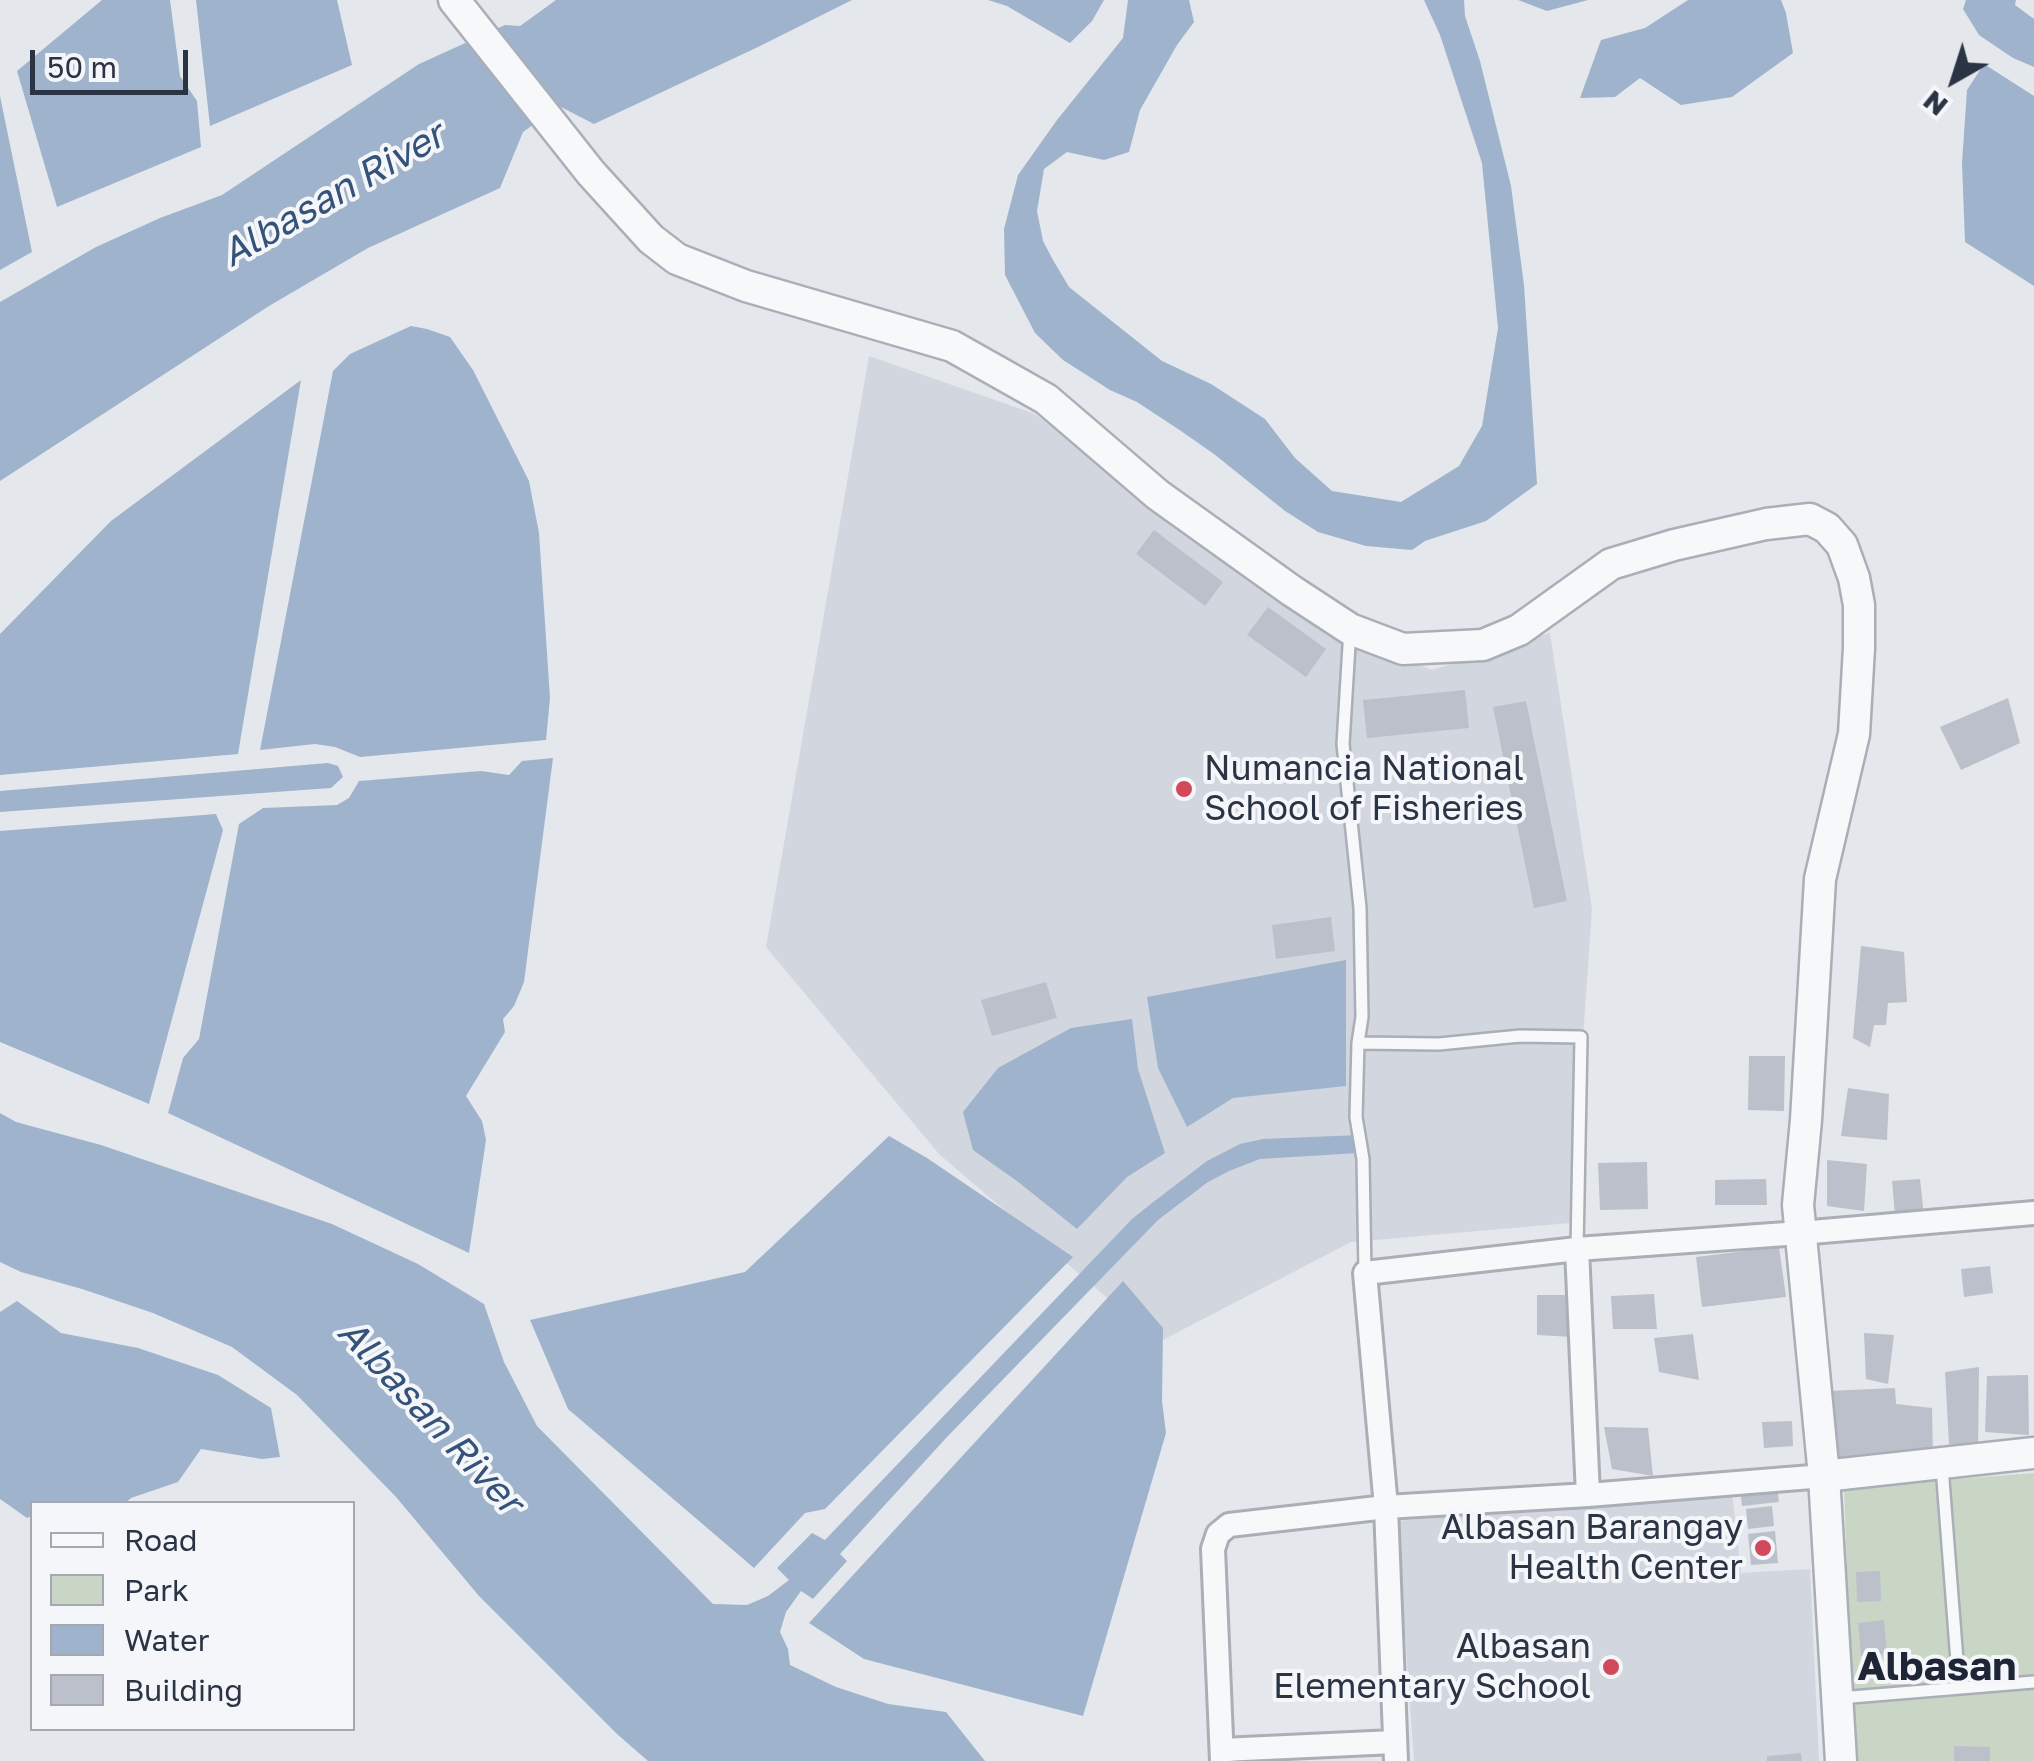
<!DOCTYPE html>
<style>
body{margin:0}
#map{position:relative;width:2034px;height:1761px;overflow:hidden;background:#e4e7ec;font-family:"Golos Text",sans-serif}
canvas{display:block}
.legend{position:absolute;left:30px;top:1501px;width:325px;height:230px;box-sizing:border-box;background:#f4f6f9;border:2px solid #a4a8b1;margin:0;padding:12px 18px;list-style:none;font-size:30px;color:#2b3445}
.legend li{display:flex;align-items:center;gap:20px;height:50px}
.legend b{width:50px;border:2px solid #a4a8b1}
.north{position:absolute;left:1904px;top:30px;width:100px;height:100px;-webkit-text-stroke:8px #f4f6f9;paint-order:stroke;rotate:219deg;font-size:28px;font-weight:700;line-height:40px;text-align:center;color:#2b3445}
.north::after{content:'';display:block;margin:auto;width:35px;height:45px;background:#2b3445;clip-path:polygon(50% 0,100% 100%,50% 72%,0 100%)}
.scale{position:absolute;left:30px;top:50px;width:158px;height:45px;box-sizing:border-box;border:5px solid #2b3445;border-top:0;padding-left:12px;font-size:30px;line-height:35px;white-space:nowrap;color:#2b3445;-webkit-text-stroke:8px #f4f6f9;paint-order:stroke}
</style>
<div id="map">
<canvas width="2034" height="1761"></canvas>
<ul class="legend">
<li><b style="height:12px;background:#f7f8fa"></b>Road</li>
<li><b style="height:28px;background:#c9d6c5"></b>Park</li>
<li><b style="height:28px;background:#9fb4cc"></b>Water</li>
<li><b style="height:28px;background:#bbc0ca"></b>Building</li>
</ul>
<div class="north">N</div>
<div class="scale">50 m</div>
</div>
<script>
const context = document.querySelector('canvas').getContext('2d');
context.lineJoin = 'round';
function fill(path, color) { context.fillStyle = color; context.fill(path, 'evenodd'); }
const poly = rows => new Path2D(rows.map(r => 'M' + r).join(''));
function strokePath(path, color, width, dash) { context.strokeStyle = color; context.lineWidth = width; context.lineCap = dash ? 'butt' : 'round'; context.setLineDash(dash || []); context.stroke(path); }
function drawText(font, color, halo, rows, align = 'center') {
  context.font = font + ' "Golos Text",sans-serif'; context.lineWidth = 8; context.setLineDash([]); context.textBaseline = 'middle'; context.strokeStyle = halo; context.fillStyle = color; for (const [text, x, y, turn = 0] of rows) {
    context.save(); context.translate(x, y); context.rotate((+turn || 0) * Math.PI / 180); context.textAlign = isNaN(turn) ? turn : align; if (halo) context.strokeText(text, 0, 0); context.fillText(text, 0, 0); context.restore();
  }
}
fill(poly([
 [869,356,1035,414,1327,629,1432,670,1550,633,1592,909,1570,1223,1351,1242,1159,1342,940,1155,766,947],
 [1732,1493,1741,1573,1810,1569,1819,1761,1414,1761,1397,1521]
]), '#d2d6de');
fill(poly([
 [2034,1473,2034,1761,1854,1761,1844,1488]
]), '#c9d6c5');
fill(poly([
 [102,0,170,0,180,76,197,101,201,147,57,207,17,71],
 [196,0,337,0,352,65,210,126],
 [556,0,852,0,758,47,594,124,559,106,523,132,500,188,368,248,269,306,0,481,0,302,96,247,160,218,222,195,419,64,505,25,520,26],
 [988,0,1104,0,1092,21,1070,43,1007,6],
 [1128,0,1189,0,1194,22,1177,45,1140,110,1129,152,1104,160,1067,152,1044,169,1037,211,1043,241,1053,260,1069,287,1162,361,1211,384,1265,419,1295,458,1332,491,1401,502,1459,466,1482,426,1498,328,1482,163,1440,35,1424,0,1464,0,1465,16,1480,61,1511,186,1524,285,1537,484,1486,521,1425,541,1412,550,1366,546,1318,532,1285,511,1214,454,1181,431,1137,402,1110,390,1063,360,1035,333,1005,275,1004,229,1018,175,1057,120,1123,38],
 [1518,0,1588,0,1547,11],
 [1688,0,1781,0,1786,13,1793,53,1732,97,1681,105,1640,78,1615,97,1580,98,1601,40,1645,28],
 [1966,0,2016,0,2015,5,2034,19,2034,67,2013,58,1979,35,1963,9],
 [1984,64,2034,96,2034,286,1965,242,1962,163,1967,90],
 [0,96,32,252,0,270],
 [411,326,427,329,450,337,473,370,529,481,539,533,550,698,546,740,360,757,335,747,315,744,260,750,333,371,350,354],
 [301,380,238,754,0,775,0,634,111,521],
 [553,758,524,982,514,1006,503,1019,505,1032,466,1096,482,1121,486,1140,469,1253,168,1113,183,1058,199,1039,239,824,263,808,337,805,349,798,359,781,481,771,509,775,522,761],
 [328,763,338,766,343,777,331,788,0,812,0,791],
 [216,814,223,830,149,1104,0,1042,0,831],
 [1346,960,1346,1086,1233,1098,1187,1127,1158,1068,1147,997],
 [1132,1019,1138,1069,1165,1153,1127,1177,1077,1229,1017,1181,973,1150,963,1112,998,1068,1071,1028],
 [0,1113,16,1122,101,1145,332,1224,418,1264,484,1304,504,1362,537,1426,713,1604,747,1605,768,1596,789,1580,777,1568,812,1533,825,1540,1132,1219,1152,1203,1207,1161,1240,1144,1263,1139,1359,1135,1358,1153,1260,1159,1229,1171,1208,1182,1158,1220,947,1437,840,1554,847,1561,813,1599,801,1591,786,1612,780,1632,788,1649,790,1665,836,1687,888,1704,946,1712,985,1761,648,1761,617,1734,479,1596,396,1497,297,1395,232,1347,153,1313,82,1289,21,1272,0,1262],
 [889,1136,927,1158,1073,1257,825,1509,805,1513,754,1568,568,1409,530,1320,745,1272],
 [1123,1281,1163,1328,1162,1401,1166,1433,1083,1716,864,1659,809,1623],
 [17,1301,61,1333,138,1348,218,1375,271,1408,280,1457,262,1459,201,1449,178,1482,131,1498,125,1503,32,1504,32,1516,27,1518,0,1499,0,1312]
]), '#9fb4cc');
fill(poly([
 [1154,530,1223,582,1205,606,1136,554],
 [1268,607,1326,649,1306,677,1247,635],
 [1465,690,1469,728,1367,738,1363,700],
 [2008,698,2020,743,1961,770,1940,727],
 [1526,701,1567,901,1534,908,1493,707],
 [1331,917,1335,951,1276,959,1272,925],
 [1861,946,1904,952,1907,1002,1888,1003,1886,1025,1874,1025,1870,1047,1853,1038],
 [1046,982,1057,1018,992,1036,981,1000],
 [1749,1056,1785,1056,1784,1111,1748,1110],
 [1848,1088,1889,1094,1887,1140,1841,1136],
 [1827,1160,1867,1164,1864,1211,1827,1206],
 [1647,1162,1648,1209,1600,1210,1598,1163],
 [1766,1179,1767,1205,1715,1205,1715,1180],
 [1920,1179,1924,1217,1895,1214,1892,1181],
 [1779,1247,1786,1297,1702,1307,1696,1257],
 [1990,1266,1993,1293,1964,1297,1961,1269],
 [1654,1294,1657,1329,1613,1329,1611,1296],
 [1537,1295,1573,1295,1573,1337,1537,1335],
 [1864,1333,1894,1335,1888,1384,1866,1379],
 [1693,1334,1699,1380,1659,1372,1654,1338],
 [1979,1367,1978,1451,1949,1444,1945,1372],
 [2028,1375,2029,1435,1985,1432,1987,1376],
 [1895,1388,1896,1404,1932,1408,1933,1456,1899,1454,1834,1458,1828,1391],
 [1792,1421,1793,1446,1764,1448,1762,1422],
 [1604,1427,1648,1428,1653,1476,1612,1469],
 [1777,1486,1779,1502,1742,1506,1740,1490],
 [1772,1506,1774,1526,1748,1529,1746,1509],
 [1775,1531,1778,1563,1751,1565,1748,1534],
 [1880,1571,1881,1601,1857,1602,1856,1572],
 [1884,1620,1887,1653,1861,1656,1858,1623],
 [1954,1746,1990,1747,1990,1761,1954,1761],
 [1801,1753,1802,1761,1767,1761,1767,1756]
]), '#bbc0ca');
const service = poly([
 [1350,629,1343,744,1360,908,1362,1017,1358,1043,1356,1117,1363,1159,1365,1273],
 [1358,1043,1439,1044,1520,1036,1581,1037,1577,1249],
 [1942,1467,1959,1687],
 [1839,1698,2034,1682]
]);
const minor = poly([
 [1577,1249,1588,1495],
 [1222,1750,1394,1742],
 [1222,1761,1213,1549,1218,1534,1229,1525,1386,1507,1588,1495,1824,1476],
 [1396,1761,1386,1507,1365,1273,1577,1249,1800,1233,2034,1213]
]);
const tertiary = poly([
 [454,0,591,173,651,239,677,259,746,286,952,346,1046,399,1158,495,1292,591,1350,629,1403,649,1483,645,1519,630,1611,564,1674,545,1766,524,1810,519,1827,528,1842,545,1854,578,1859,605,1859,648,1854,734,1820,879,1806,1120,1798,1205,1824,1476,1841,1761],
 [1824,1476,2034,1453]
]);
strokePath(service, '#a9aeb7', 16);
strokePath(minor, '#a9aeb7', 28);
strokePath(tertiary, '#a9aeb7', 35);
strokePath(service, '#f7f8fa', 11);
strokePath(minor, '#f7f8fa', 22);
strokePath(tertiary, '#f7f8fa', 30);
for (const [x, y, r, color] of [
 [1184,789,10,"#d1495b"],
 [1763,1548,10,"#d1495b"],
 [1611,1667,10,"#d1495b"]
]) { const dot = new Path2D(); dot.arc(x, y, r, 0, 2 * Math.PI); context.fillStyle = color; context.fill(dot); strokePath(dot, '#f4f6f9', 4); }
drawText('35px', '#2b3445', '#f4f6f9', [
 ["Numancia National",1204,769,"left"],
 ["School of Fisheries",1204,809,"left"],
 ["Albasan Barangay",1743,1528],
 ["Health Center",1743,1568],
 ["Albasan",1591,1647],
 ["Elementary School",1591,1687]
], 'right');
drawText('italic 38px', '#34527a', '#f4f6f9', [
 ["Albasan River",333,195,-30],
 ["Albasan River",430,1417,47]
]);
drawText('bold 40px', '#1d2536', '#f4f6f9', [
 ["Albasan",1937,1667]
]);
</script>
